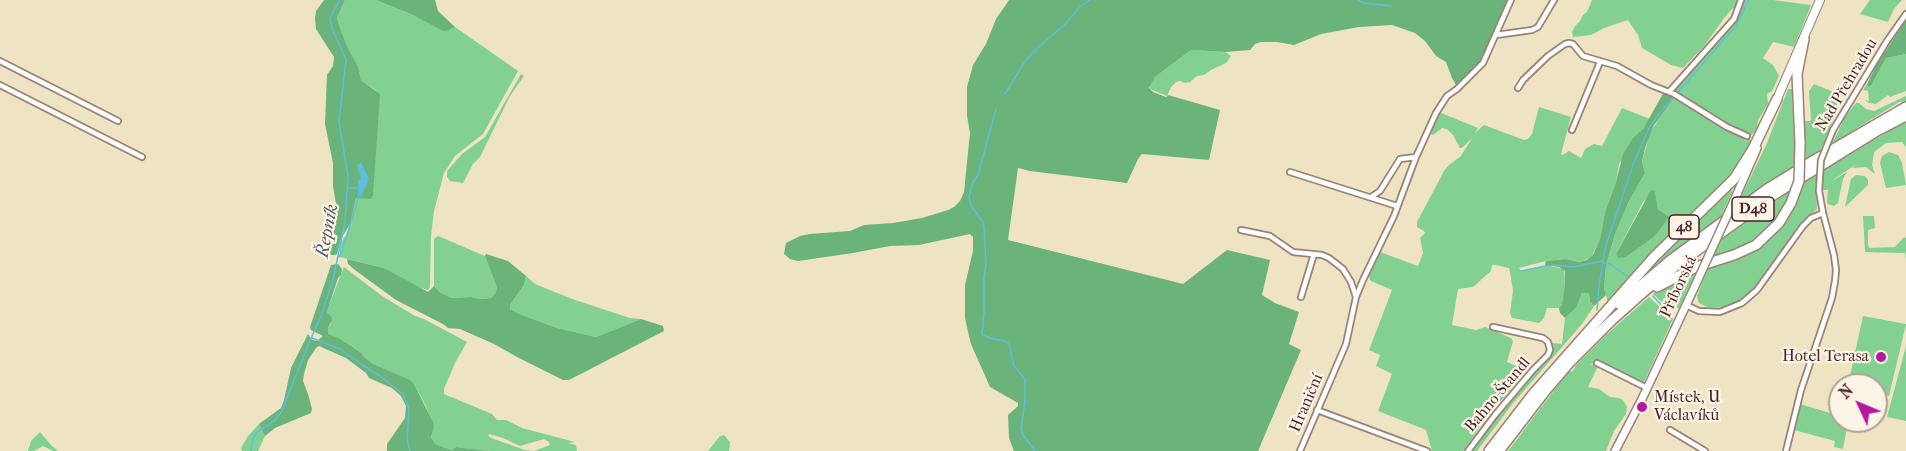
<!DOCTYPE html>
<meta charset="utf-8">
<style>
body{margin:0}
#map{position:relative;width:1906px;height:451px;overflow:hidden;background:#eee3c2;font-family:"IM FELL French Canon",serif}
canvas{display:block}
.north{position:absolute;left:1828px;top:373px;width:60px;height:60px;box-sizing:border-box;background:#fcf5e5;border:2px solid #b59f9b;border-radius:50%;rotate:314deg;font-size:16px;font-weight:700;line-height:24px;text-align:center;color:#4a1f2b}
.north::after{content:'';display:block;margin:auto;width:21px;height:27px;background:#b5179e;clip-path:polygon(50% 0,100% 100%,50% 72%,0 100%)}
</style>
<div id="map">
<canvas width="1906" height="451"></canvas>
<div class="north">N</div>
</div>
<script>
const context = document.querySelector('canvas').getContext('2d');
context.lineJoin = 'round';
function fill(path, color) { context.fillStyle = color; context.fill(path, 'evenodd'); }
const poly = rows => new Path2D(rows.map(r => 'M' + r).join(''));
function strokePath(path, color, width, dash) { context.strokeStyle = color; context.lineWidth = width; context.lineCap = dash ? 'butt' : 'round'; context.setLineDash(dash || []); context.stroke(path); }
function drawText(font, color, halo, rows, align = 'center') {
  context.font = font + ' "IM FELL French Canon",serif'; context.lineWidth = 4.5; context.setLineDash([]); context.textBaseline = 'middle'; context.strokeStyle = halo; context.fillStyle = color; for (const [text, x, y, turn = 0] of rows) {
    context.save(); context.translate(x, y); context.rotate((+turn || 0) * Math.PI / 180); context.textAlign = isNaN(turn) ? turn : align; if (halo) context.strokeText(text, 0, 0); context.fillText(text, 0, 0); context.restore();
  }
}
fill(poly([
 [345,0,376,0,449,30,455,27,518,71,483,134,455,156,444,173,434,211,431,236,430,287,428,290,415,286,384,268,340,257,340,244,347,234,356,198,373,195,377,91,361,80,358,66,348,48,340,28,337,18],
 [1592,0,1738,0,1737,7,1732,9,1725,17,1705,45,1683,68,1671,65,1642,48,1638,35,1628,20,1604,28,1591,35,1573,37,1572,32,1575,26,1580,21,1583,15,1587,12],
 [1744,0,1773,0,1811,5,1794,47,1773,42,1763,58,1773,65,1779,76,1772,91,1767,94,1768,104,1758,120,1757,130,1750,136,1720,121,1675,93,1676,87,1730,28,1740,13],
 [1870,0,1902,0,1894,9,1888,22,1860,14],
 [1191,50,1225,52,1231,56,1226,63,1211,70,1204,75,1197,76,1190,82,1185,83,1180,81,1176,82,1171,87,1167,96,1150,89,1150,85,1155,77],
 [1906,54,1906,91,1890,97,1888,95,1876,104,1869,103,1865,100,1869,101,1868,91,1863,90,1867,84,1868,86,1871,86,1886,58],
 [521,74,524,76,510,96,480,157,473,164,463,183,450,181,447,177,447,171,462,154,485,137],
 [1814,84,1831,91,1839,97,1841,102,1820,151,1806,159,1803,121,1811,121,1809,91],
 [1788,89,1792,89,1795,166,1743,201,1741,197,1767,143],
 [1906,96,1906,101,1899,102,1832,144,1845,117,1856,103,1859,103,1866,109,1874,111],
 [1675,97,1729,131,1744,138,1746,142,1748,139,1753,142,1727,182,1608,303,1604,288,1606,266,1615,234,1629,201,1645,173,1642,162,1650,133,1660,117],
 [1655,191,1658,209,1666,215,1654,237,1626,257,1618,257,1616,254,1643,202],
 [1539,107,1571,117,1561,154,1563,155,1569,151,1581,158,1585,149,1594,144,1602,146,1622,108,1650,119,1640,133,1637,135,1619,164,1616,182,1605,212,1600,239,1591,258,1579,262,1566,259,1546,261,1519,268,1521,271,1524,270,1545,265,1564,269,1565,283,1562,304,1559,308,1547,308,1544,318,1539,323,1512,318,1510,313,1513,291,1510,272,1509,268,1496,265,1492,265,1491,271,1473,287,1458,289,1452,325,1476,330,1485,327,1511,338,1513,341,1507,362,1518,367,1519,376,1517,382,1495,408,1483,416,1478,430,1463,451,1432,451,1426,430,1378,411,1392,374,1376,366,1380,355,1369,350,1392,290,1371,281,1369,277,1380,252,1418,266,1423,253,1420,238,1425,233,1424,231,1417,227,1417,222,1444,171,1449,165,1461,156,1472,138,1462,148,1460,148,1453,135,1447,129,1442,128,1433,135,1430,133,1439,112,1478,128,1475,133,1484,125,1524,140,1528,139,1532,134],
 [1906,123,1906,147,1902,142,1886,143,1874,152,1872,165,1875,174,1866,167,1852,168,1858,163,1830,182,1847,172,1843,179,1838,203,1834,206,1828,204,1827,202,1828,188,1827,190,1823,190,1823,169,1898,126],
 [1889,152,1898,155,1902,163,1906,185,1886,188,1880,163,1882,156],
 [1816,174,1817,209,1797,228,1755,287,1741,301,1726,307,1709,308,1699,303,1697,296,1708,268,1735,260,1752,252,1772,237,1793,208,1802,183],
 [1856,175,1865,176,1868,180,1868,185,1845,207,1851,179],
 [1731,189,1732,192,1721,216,1644,275,1668,248],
 [1793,189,1778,219,1750,245,1712,260,1722,238],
 [1863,216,1874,216,1875,228,1868,230,1868,245,1869,248,1895,247,1904,237,1906,238,1906,259,1905,253,1865,252],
 [438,236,485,256,497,288,495,294,491,298,481,299,471,297,452,298,441,293,434,286,434,239],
 [344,267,382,296,415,316,424,319,467,342,455,363,444,389,444,394,492,414,497,420,506,420,522,428,575,442,568,443,576,445,577,451,490,451,456,447,453,450,435,444,431,437,434,428,426,406,414,384,373,364,363,356,361,352,339,338,327,334,328,328,331,324,327,313,329,305],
 [489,434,503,438,520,446,544,439,549,442,550,445,534,451,525,450,491,438,488,436],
 [1695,274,1679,309,1670,303,1666,306,1653,294,1668,283],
 [526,276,535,284,575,300,630,318,641,319,596,337,557,328,517,313,510,309,510,305,524,285],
 [1582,293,1589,293,1590,302,1594,306,1582,324,1514,402,1477,451,1469,451,1500,410,1551,354,1553,348,1552,343,1562,344,1565,318,1576,308],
 [1649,297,1673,319,1644,382,1641,383,1599,363,1598,360,1590,365,1595,364,1598,366,1588,387,1599,389,1610,397,1619,398,1623,400,1627,407,1626,414,1614,431,1606,451,1508,451,1568,372,1573,371,1576,365,1607,334],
 [1863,316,1906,324,1889,396,1876,393,1876,385,1848,385],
 [1906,346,1906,421,1887,417],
 [1800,404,1840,416,1840,421,1848,421,1843,449,1834,447,1835,441,1794,430],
 [259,424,265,436,258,451,242,451,241,448,248,436],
 [40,432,51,445,58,451,53,451,43,446,34,451,28,451,31,441],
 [724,435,730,442,729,451,708,451,720,436]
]), '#83d190');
fill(poly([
 [324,0,345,0,337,18,340,28,348,48,358,66,361,80,380,94,373,195,371,199,356,198,350,224,341,239,337,254,335,255,328,255,330,239,327,236,331,231,336,204,333,186,333,163,325,124,327,75,333,66,334,57,316,29,315,18,316,11],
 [376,0,435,0,438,11,455,27,449,30,443,31,415,16],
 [1009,0,1510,0,1483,59,1456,85,1452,78,1446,62,1436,56,1425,41,1415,33,1392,25,1359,27,1321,34,1294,45,1277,42,1261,42,1255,44,1250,50,1225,52,1191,50,1155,77,1149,88,1153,92,1166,97,1168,95,1220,110,1209,160,1142,154,1138,159,1127,183,1030,171,1018,168,1008,240,1183,284,1227,250,1270,260,1262,295,1275,303,1299,312,1289,344,1301,350,1258,451,1014,451,1009,438,1008,415,1018,406,1018,403,990,387,971,344,969,336,965,318,965,285,973,251,973,237,970,234,919,245,890,246,853,253,798,261,790,259,784,254,786,243,800,236,810,234,850,231,864,225,893,223,922,218,948,210,954,207,960,201,964,192,970,133,967,116,967,87,973,65,986,44,996,19],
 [1906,20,1906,54,1886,58,1871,86,1868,86,1867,84,1877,64],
 [1664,92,1675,97,1654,125,1645,148,1642,162,1645,173,1629,201,1615,234,1606,266,1604,288,1606,295,1594,306,1590,302,1589,293,1582,293,1576,308,1565,318,1560,313,1559,308,1562,304,1565,283,1565,271,1559,267,1545,265,1546,261,1566,259,1579,262,1587,260,1593,255,1600,239,1605,212,1616,182,1623,154,1633,138,1643,129],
 [1651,190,1655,191,1658,209,1669,217,1654,237,1626,257,1618,258,1616,254],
 [486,254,508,261,526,276,524,285,510,305,510,309,517,313,557,328,596,337,641,319,663,326,664,331,569,380,563,380,519,358,494,344,460,329,448,328,443,324,396,300,355,270,348,264,347,259,384,268,428,292,434,286,441,293,452,298,471,297,481,299,491,298,495,294,497,288,485,256],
 [338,264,342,269,341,275,338,278,329,305,327,313,331,316,332,320,328,328,328,334,339,338,362,353,363,356,373,364,410,380,414,384,433,422,434,428,431,437,435,444,452,450,456,447,490,451,387,451,387,444,405,418,406,406,401,396,392,388,369,378,366,373,346,358,319,346,316,348,308,360,304,374,303,381,308,394,312,409,311,413,275,428,265,436,259,424,281,408,284,400,291,368,308,334,312,340,317,341,323,336,311,330,310,327,331,265]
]), '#6ab37a');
fill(poly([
 [361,162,369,179,361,196,358,195,358,181,361,179,357,166]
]), '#5dbfdb');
strokePath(poly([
 [1358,0,1363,3,1391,6],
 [1005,94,1024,63,1033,52,1064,25,1081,6,1090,0],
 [996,109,978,175,972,184,969,197,971,206,983,222,984,227,986,262,984,278,984,313,982,334,990,338,1005,341,1009,344,1014,366,1025,379,1025,401,1021,429,1023,435,1035,451],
 [348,188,358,188],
 [339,257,342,251,359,196],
 [1602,263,1610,264,1627,276],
 [1521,271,1553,265,1574,267,1602,261],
 [1653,296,1671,315],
 [1597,310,1599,286,1605,248,1634,162,1649,128,1659,114,1735,27,1749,0],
 [312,338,340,349,364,366,380,376,403,394,409,409,407,439,410,451],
 [251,451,253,438,257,432,274,421,282,411,308,345,321,316,333,280,345,222,348,176,339,122,346,60,332,28,330,18,340,0]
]), '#5dbfdb', 1.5);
const street = poly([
 [1496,35,1532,30,1538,27,1554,0],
 [0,61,118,121],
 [0,85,142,157],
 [1518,88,1523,80,1548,56,1565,44,1569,43,1573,44,1583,56,1617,66,1651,85,1674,94,1727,127,1747,136],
 [1669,92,1734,19,1741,0],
 [1572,130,1600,62],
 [1833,130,1887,41,1906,14],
 [1290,172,1397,206],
 [1371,197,1380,191,1400,159,1416,157],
 [1241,230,1270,236,1293,252,1322,255,1329,258,1343,269,1351,282,1356,297],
 [1301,297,1314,254],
 [1686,305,1699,311,1720,312,1742,303,1757,290,1803,226,1811,218,1823,213],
 [1597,363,1647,388],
 [1317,410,1427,451],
 [1670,430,1705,451],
 [1300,451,1346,344,1356,297,1363,280,1394,216,1416,157,1436,113,1447,96,1457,89,1483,63,1511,0],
 [1468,451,1495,415,1533,370,1548,355,1550,350,1548,342,1543,338,1493,327],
 [1786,451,1801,390,1832,298,1835,281,1836,270,1834,255,1823,213,1819,191]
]);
const secondary = poly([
 [1737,194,1757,148],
 [1615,451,1642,399,1695,286]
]);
const primary = poly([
 [1777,99,1820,0]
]);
const highway = poly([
 [1800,143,1797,74,1804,39],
 [1657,287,1696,267,1734,255,1756,245,1779,223,1791,203],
 [1619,304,1672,259,1767,189,1806,165,1906,107],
 [1489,451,1533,394,1654,257,1734,179,1753,149,1777,99],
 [1499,451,1546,390,1570,362,1611,321,1647,289,1677,265,1772,196,1877,131,1906,116]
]);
strokePath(street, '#9c8176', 8);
strokePath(secondary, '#9c8176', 10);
strokePath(primary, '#9c8176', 10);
strokePath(highway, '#9c8176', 12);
strokePath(street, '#fff', 4.5);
strokePath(secondary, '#fff', 7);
strokePath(primary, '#fff', 8);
strokePath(highway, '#fff', 9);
const streetBridge = poly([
 [1819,191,1821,160,1833,130]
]);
const secondaryBridge = poly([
 [1695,286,1737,194]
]);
const highwayBridge = poly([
 [1791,203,1799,181,1800,143]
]);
strokePath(streetBridge, '#9c8176', 8, []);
strokePath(secondaryBridge, '#9c8176', 10, []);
strokePath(highwayBridge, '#9c8176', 12, []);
strokePath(streetBridge, '#fff', 4.5);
strokePath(secondaryBridge, '#fff', 7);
strokePath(highwayBridge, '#fff', 9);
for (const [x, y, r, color] of [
 [1881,357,6,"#b5179e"],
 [1642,407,6,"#b5179e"]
]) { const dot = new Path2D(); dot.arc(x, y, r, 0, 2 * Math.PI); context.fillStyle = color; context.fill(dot); strokePath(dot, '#fcf5e5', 2); }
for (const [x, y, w] of [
 [1753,209,42],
 [1684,227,30]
]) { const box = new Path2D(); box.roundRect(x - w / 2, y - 12, w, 24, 4.5); context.fillStyle = '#fcf5e5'; context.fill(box); strokePath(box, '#4a1f2b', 1.5); }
drawText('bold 15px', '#4a1f2b', null, [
 ["D48",1753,209],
 ["48",1684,227]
]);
drawText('16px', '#4a1f2b', '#fcf5e5', [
 ["Nad Přehradou",1847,85,-59],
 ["Příborská",1679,287,-65],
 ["Bahno-Štandl",1498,395,-50],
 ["Hraniční",1307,403,-67]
]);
drawText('16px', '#4a1f2b', '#fcf5e5', [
 ["Hotel Terasa",1869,357],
 ["Místek, U",1654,398,"left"],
 ["Václavíků",1654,416,"left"]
], 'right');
drawText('italic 18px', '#515769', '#fcf5e5', [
 ["Řepník",328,231,-79]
]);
</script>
